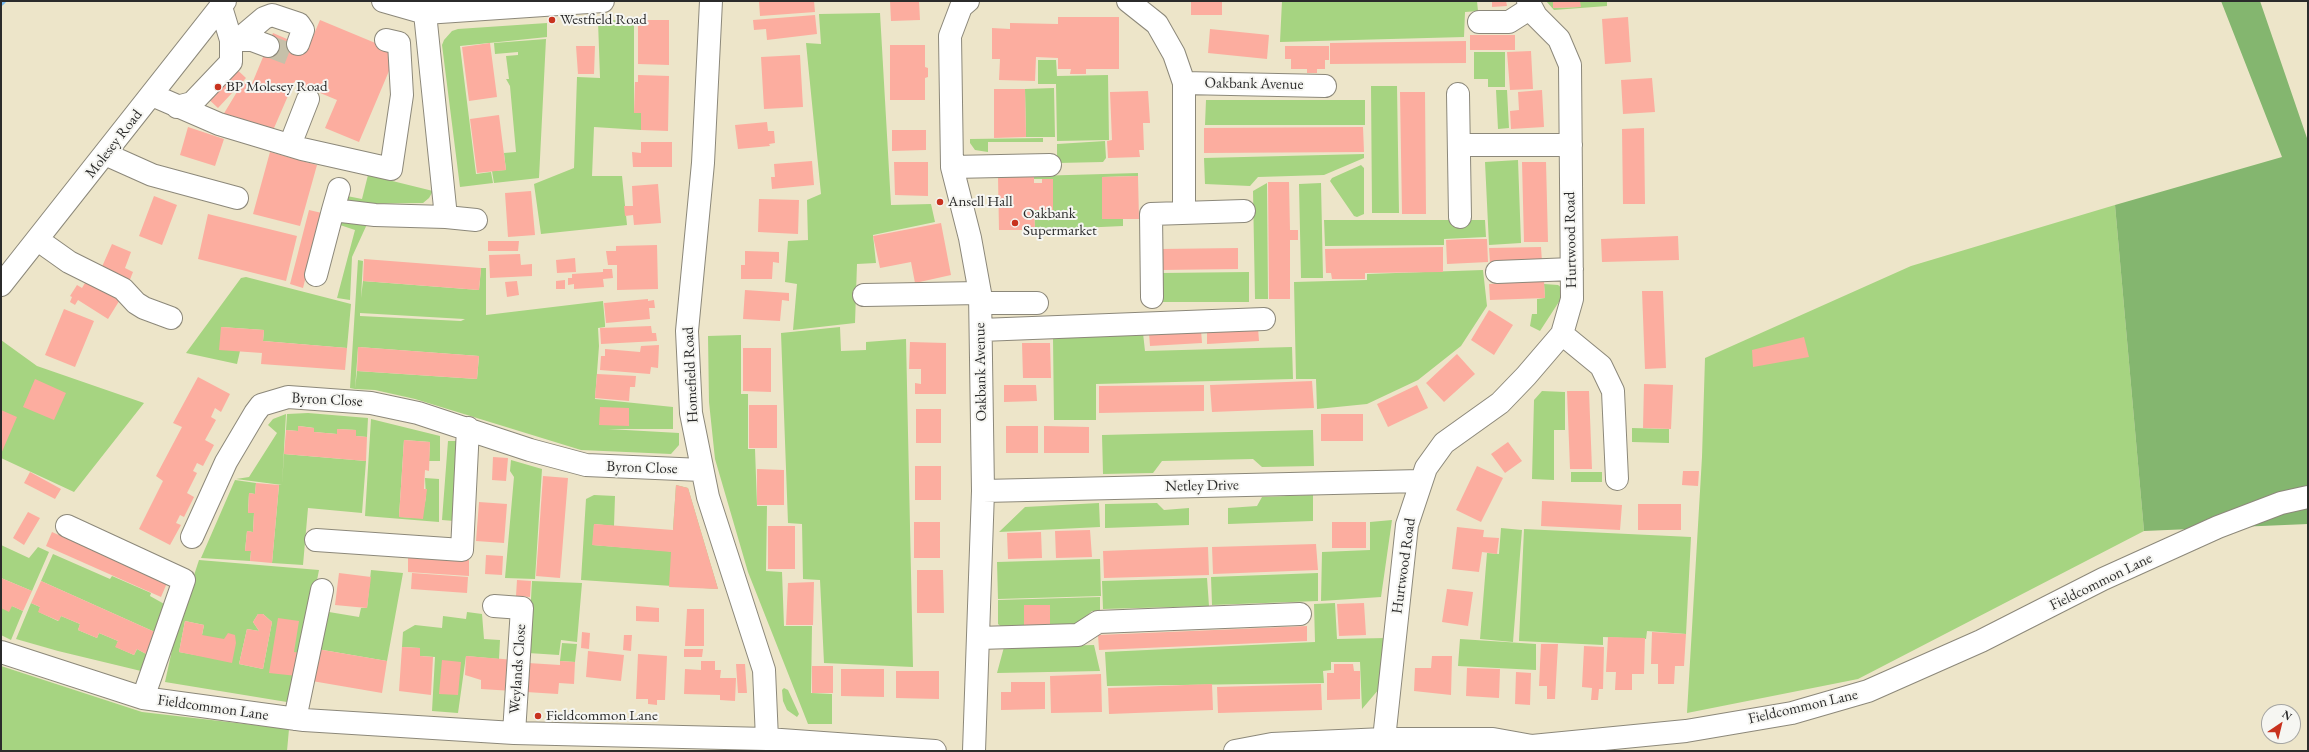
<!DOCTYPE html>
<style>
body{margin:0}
#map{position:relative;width:2309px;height:752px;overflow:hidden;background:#ede5c9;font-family:"EB Garamond",serif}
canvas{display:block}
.frame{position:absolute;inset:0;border:2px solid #2b2b2b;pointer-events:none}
.north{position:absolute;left:2261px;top:704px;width:40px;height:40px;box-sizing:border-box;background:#f6f6f2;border:1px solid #a5a5a2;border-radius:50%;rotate:35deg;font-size:11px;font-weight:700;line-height:16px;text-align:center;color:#2b2b2b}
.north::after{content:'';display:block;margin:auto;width:14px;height:18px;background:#c8321e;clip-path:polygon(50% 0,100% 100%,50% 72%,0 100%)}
</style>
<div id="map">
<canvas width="2309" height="752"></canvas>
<div class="frame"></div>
<div class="north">N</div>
</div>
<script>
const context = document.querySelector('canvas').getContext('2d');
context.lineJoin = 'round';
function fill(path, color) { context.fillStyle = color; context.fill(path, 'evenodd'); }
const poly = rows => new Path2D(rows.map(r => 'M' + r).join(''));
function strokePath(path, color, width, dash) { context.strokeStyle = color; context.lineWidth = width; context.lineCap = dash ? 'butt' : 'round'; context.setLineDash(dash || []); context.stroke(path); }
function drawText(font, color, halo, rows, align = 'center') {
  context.font = font + ' "EB Garamond",serif'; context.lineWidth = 4; context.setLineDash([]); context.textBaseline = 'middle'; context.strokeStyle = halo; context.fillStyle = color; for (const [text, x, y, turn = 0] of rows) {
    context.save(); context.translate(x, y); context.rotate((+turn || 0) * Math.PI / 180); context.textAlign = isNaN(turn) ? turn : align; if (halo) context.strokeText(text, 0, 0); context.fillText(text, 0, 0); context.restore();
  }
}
fill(poly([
 [1282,1,1477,1,1478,11,1465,12,1464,37,1280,42],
 [1546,1,1553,1,1553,8,1580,7,1580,1,1607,1,1607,6,1554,10],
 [880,13,891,205,931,204,935,222,873,235,876,263,857,264,855,323,793,330,797,284,785,282,788,241,808,240,807,200,821,194,806,43,821,44,819,14],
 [634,19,634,112,641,113,641,130,594,127,592,176,622,176,627,225,541,234,534,184,574,168,577,77,600,78,598,21],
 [547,23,547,37,460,46,476,174,491,172,493,183,460,187,442,45,444,40,452,31,458,29],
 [546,39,539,178,494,183,492,171,506,170,504,153,516,152,510,86,506,79,509,79,506,56,518,55,518,52,495,54,494,43],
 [1474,52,1505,52,1505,87,1488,87,1488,79,1474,79],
 [1038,60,1056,60,1057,76,1108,75,1109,140,1057,141,1056,84,1038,84],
 [1371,86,1397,86,1399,213,1372,213],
 [1054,88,1055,137,1026,137,1025,89],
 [1496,90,1507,90,1509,128,1498,129],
 [1206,100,1365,100,1365,125,1205,125],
 [1043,138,1043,142,988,142,988,152,975,150,970,143,970,139],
 [1105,141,1106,158,1103,162,1057,163,1057,144],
 [1364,154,1364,158,1324,175,1258,177,1250,186,1205,184,1204,158],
 [1518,160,1521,243,1489,245,1485,162],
 [1361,165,1364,168,1364,214,1357,217,1354,216,1330,181,1332,178],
 [1138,173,1138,176,1102,177,1102,219,1123,219,1123,226,1035,230,1034,210,1053,210,1053,179,1034,179,1034,176],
 [368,175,433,191,429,198,423,203,347,204,347,196,362,199],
 [1267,183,1268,299,1255,299,1253,191],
 [1321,183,1323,278,1301,278,1299,184],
 [2115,205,2144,531,1858,679,1687,713,1702,457,1705,358,1911,266],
 [341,220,368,222,352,257,350,300,337,298,355,230,340,225],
 [1324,220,1485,220,1486,237,1444,239,1444,245,1325,246],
 [358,260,363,261,361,298,363,281,479,290,481,268,486,268,486,315,603,301,605,324,605,327,598,328,599,346,595,399,673,407,673,429,608,429,679,433,679,445,671,454,581,450,415,399,375,390,355,389,357,371,477,379,479,356,358,347,360,319,355,389,350,388],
 [360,313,464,319,465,319,461,321,360,316],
 [1483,270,1487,306,1461,346,1418,380,1367,404,1317,409,1316,379,1296,379,1294,282,1367,280,1367,274],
 [1249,272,1249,302,1162,302,1162,273],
 [246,277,351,304,347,348,263,341,264,330,221,327,240,351,237,364,186,353,241,278],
 [1544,284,1558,285,1562,288,1564,294,1540,331,1530,326,1532,314,1537,314,1537,299,1545,298],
 [840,327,841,351,866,350,866,342,906,339,913,667,824,663,820,580,803,579,802,524,788,523,781,333],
 [1143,333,1145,351,1292,347,1293,379,1096,384,1096,420,1054,420,1053,338],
 [741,335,741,394,748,394,748,449,755,449,757,506,767,506,766,571,782,572,784,626,812,626,811,693,832,694,832,724,808,724,748,572,715,459,709,402,708,336],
 [1,340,37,366,144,403,74,492,1,458],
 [1542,391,1565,392,1565,430,1554,430,1554,480,1532,479,1534,400],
 [308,413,368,418,367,437,356,436,356,430,337,429,337,434,314,432,314,428,307,427,298,426,298,431,286,430,287,414],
 [286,414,282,485,236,479,249,477,277,433,268,425,273,419],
 [371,419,440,436,440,461,429,461,430,442,404,440,399,517,422,518,426,497,425,478,439,479,439,522,365,516],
 [1632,428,1669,429,1669,443,1632,442],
 [1313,430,1314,466,1262,467,1253,459,1162,461,1153,473,1103,474,1102,435],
 [448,441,460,441,454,521,442,520],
 [284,454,366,461,362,513,308,508,303,565,272,563,279,485,282,485],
 [511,460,542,469,535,579,505,578,514,477,510,471],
 [1571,472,1602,472,1602,482,1571,482],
 [235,480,256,483,255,494,249,493,248,512,254,513,253,532,247,531,245,551,251,551,250,561,201,558],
 [676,485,688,488,718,589,581,580,586,499,594,495,615,496,614,526,594,524,593,545,691,553,673,530],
 [1313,495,1313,521,1228,524,1228,508,1257,506,1262,497],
 [1099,503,1100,527,999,532,1025,507],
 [1157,503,1164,510,1189,508,1189,525,1105,528,1105,504],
 [1392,520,1381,597,1321,601,1322,552,1370,550,1370,522],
 [1501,528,1522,530,1513,642,1480,639,1487,553,1499,554],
 [1524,529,1691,537,1686,634,1647,631,1646,639,1603,637,1603,645,1519,641],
 [1,545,29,558,38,547,49,552,32,591,1,578],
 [53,554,110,579,112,576,151,593,150,596,166,605,157,633,41,581],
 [1100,559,1101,596,998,599,997,562],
 [199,560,319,570,293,703,165,682,177,627],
 [258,614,263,614,272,622,263,669,239,664,247,629,259,631,253,622],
 [185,621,204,625,202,635,207,657,179,652],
 [371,570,403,573,387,661,317,649,323,611,359,617,361,608,367,608],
 [1318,573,1318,601,1212,605,1211,577],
 [1207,578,1209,606,1103,609,1102,581],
 [532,581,582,583,577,642,561,640,559,655,528,653],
 [1100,597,1100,611,1092,611,1073,628,1005,630,998,624,998,600],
 [1050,605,1050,625,1024,625,1024,606],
 [31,603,40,607,39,612,58,621,61,616,80,624,78,630,97,638,99,633,118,641,116,647,134,655,137,649,148,655,141,671,58,651,16,639],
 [1335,603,1337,639,1386,638,1379,689,1362,709,1360,662,1331,662,1331,670,1323,671,1324,683,1107,686,1105,652,1315,642,1314,604],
 [12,606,23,611,11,640,1,635,1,608],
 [467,612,482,614,484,639,500,640,499,659,466,656,458,713,432,711,435,657,420,656,420,648,402,647,403,632,415,625,442,628,443,616,466,619],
 [1460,639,1536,644,1536,670,1458,666],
 [562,643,577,644,575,662,560,661],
 [1094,645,1100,671,997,673,1004,647],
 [1,666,142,712,289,729,287,751,1,751],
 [784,688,788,690,793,701,799,714,797,717,787,710,783,701,782,690]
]), '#a6d481');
fill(poly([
 [2221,1,2260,1,2308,141,2308,524,2144,531,2115,205,2282,157]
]), '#84b66f');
strokePath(poly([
 [1,3,3,1]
]), '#7bbbef', 6);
fill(poly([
 [759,1,814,1,815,12,760,16],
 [890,1,919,1,920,20,891,21],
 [1191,1,1222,1,1222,15,1191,15],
 [1492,1,1506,1,1507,6,1492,7],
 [1553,1,1580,1,1581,7,1553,8],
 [815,15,817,34,767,40,766,29,754,30,753,20],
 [1058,17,1119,17,1119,69,1086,69,1086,74,1070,74,1071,69,1058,69,1058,58,1036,57,1035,81,999,80,1000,59,992,59,992,28,1010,29,1010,23,1058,24],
 [1628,17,1631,62,1605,64,1602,19],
 [320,20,397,52,359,142,325,128,337,100,294,82,271,135,223,115,243,82,251,86,273,33,308,48],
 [638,20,669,20,669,65,638,64],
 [1210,29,1269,35,1267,59,1208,53],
 [1470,35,1515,35,1515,50,1470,50],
 [1466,41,1466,63,1330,64,1330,43],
 [490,43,497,97,469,101,462,47],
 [890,45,925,45,925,67,928,68,928,77,925,78,925,100,890,100],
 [576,46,595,46,594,74,578,74],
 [1285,46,1329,46,1329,60,1325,60,1325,69,1317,69,1317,73,1307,73,1307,69,1291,69,1291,59,1285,59],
 [1531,51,1533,89,1510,90,1507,52],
 [800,55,803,107,764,109,761,57],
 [231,64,246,78,218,108,203,94],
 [638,75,669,76,668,131,641,130,641,113,634,113,635,82,638,82],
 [1652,78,1655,112,1623,114,1621,80],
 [994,89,1025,89,1026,137,994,138],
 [1542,90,1544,127,1511,129,1510,111,1519,110,1518,92],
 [1148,91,1150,123,1143,123,1144,150,1139,150,1140,157,1108,158,1107,141,1112,140,1110,92],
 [1400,92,1425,92,1426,214,1402,214],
 [499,115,506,170,477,173,470,119],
 [767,122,768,131,774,131,775,143,769,144,770,146,738,149,735,125],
 [188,127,224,139,215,166,180,155],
 [1363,127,1364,152,1204,153,1204,128],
 [1644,128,1645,204,1623,204,1622,129],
 [892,130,926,130,926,150,892,151],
 [641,142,672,142,672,167,633,167,632,152,641,153],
 [270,152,317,165,300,226,253,214],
 [812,161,814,185,772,189,771,177,775,177,774,164],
 [894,162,928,162,928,196,895,195],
 [1522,162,1546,162,1548,242,1524,242],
 [1034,176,1034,183,1042,183,1042,179,1053,179,1053,210,1034,210,1035,230,999,230,998,177],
 [1138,176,1139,219,1102,219,1102,177],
 [1268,182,1289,182,1290,230,1298,230,1298,240,1290,240,1290,299,1269,299],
 [658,184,661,223,634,225,633,215,625,216,624,206,633,206,632,186],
 [531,191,535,235,508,237,505,193],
 [154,196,177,205,162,245,139,236],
 [759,199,799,200,798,234,758,232],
 [309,210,322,213,303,288,290,284],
 [208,214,297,236,286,281,198,259],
 [941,223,951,275,915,283,911,262,880,268,873,236],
 [1678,236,1679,260,1602,262,1601,239],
 [1467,239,1487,239,1488,262,1447,264,1446,240],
 [488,241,519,241,518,251,488,251],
 [112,244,131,252,125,268,133,272,129,282,101,269],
 [657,245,658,289,617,290,617,265,608,265,606,251,616,251,616,246],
 [1443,247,1443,272,1365,273,1365,279,1332,279,1331,273,1326,273,1325,249],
 [1541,247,1542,262,1490,263,1489,248],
 [1238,248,1238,269,1161,270,1160,249],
 [745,251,779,252,779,263,773,262,772,279,741,279,741,265,745,265],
 [520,254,521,265,532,264,532,276,490,278,489,255],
 [575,258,576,272,557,273,556,260],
 [364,259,481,268,479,290,363,281],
 [603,269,612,269,613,278,603,279,604,287,574,289,574,284,568,285,568,278,572,278,572,274,603,272],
 [88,278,121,298,108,319,78,300,75,305,70,302,72,297,70,296,77,285,82,288],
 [565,280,565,289,556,289,556,281],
 [517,281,519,295,507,297,505,282],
 [1544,281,1545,298,1490,300,1489,284],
 [745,290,789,293,789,301,782,300,780,321,743,319],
 [1642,291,1663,291,1666,368,1645,369],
 [648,299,648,301,654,300,655,308,649,308,650,319,606,323,604,303],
 [64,309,94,321,75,367,45,355],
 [1489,310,1513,325,1494,355,1471,340],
 [651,326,652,333,656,333,657,341,601,344,600,328],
 [221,327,264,330,263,341,347,348,345,370,261,364,262,353,219,350],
 [1258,328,1259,341,1207,344,1207,330],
 [1201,330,1202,343,1150,346,1149,333],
 [1804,337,1809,357,1753,367,1752,350],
 [910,342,946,343,946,394,915,394,915,383,921,384,921,369,909,369],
 [1022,343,1050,343,1051,378,1023,378],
 [659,345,658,368,651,367,650,374,600,370,601,356,605,356,605,349,640,352,641,346],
 [358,347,479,356,477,379,357,371],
 [743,348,771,348,771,392,743,391],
 [1457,354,1475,374,1444,402,1426,383],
 [597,374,636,376,635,387,630,387,629,401,595,398],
 [198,377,230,394,221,412,215,408,211,417,216,420,205,440,214,445,203,466,197,463,193,471,197,473,187,493,194,497,184,517,180,515,176,523,181,525,170,545,139,529,163,481,156,476,182,427,173,423],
 [35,379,66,393,54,420,23,407],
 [1312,381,1314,408,1212,412,1210,385],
 [1644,384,1673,385,1671,429,1643,428],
 [1004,385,1036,385,1037,401,1004,402],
 [1204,385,1204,411,1099,413,1099,386],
 [1417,385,1428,408,1388,427,1377,404],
 [1567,391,1589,391,1592,469,1570,469],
 [749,405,777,405,777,448,749,448],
 [600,407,629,408,629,426,599,425],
 [916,409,941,409,941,443,916,443],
 [1,410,17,417,1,454],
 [1321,414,1363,414,1363,441,1321,441],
 [298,426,314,428,314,432,337,434,337,429,356,430,356,436,367,437,366,461,284,454,286,430,298,431],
 [1006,426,1038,426,1038,453,1006,453],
 [1044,426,1089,427,1089,453,1044,453],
 [404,440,430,442,429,471,425,470,424,489,427,489,426,497,423,519,399,517],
 [1508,442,1522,461,1505,473,1491,454],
 [493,457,508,458,506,481,492,480],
 [915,466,941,466,941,500,915,500],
 [1477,466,1503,478,1481,522,1456,510],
 [757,469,784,470,784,505,757,505],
 [1683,471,1699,471,1698,486,1682,485],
 [30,472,61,489,55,499,24,483],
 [543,476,568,478,560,578,536,576],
 [256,483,279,485,272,563,250,561,251,551,245,551,247,531,253,532,254,513,248,513,249,493,255,494],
 [676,485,688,488,718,589,669,587,671,552,592,545,594,524,673,530],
 [1542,501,1622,505,1620,530,1541,526],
 [479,502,507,504,504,543,476,541],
 [1638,504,1681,504,1681,530,1638,530],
 [28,512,40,518,24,545,13,538],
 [914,522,940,522,940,558,914,558],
 [1332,522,1366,522,1366,548,1332,548],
 [768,526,795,526,795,569,768,569],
 [1457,527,1484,530,1483,537,1499,538,1497,554,1482,552,1479,572,1452,569],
 [1090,530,1092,557,1056,558,1055,531],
 [52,532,167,583,161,597,46,546],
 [1041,532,1042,558,1008,559,1007,533],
 [1316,544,1318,570,1213,574,1212,547],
 [1208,547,1209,575,1104,578,1103,551],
 [486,555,503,556,502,575,485,574],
 [408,557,469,560,469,576,408,572],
 [917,570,943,570,944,613,917,613],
 [339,573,371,577,367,608,335,605],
 [412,573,468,577,467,593,411,589],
 [1,578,32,591,23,611,12,606,9,612,1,608],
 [517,580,531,581,530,597,516,596],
 [41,581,157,633,148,655,137,649,134,655,115,647,118,641,99,633,97,638,78,630,80,624,61,616,59,621,38,612,40,607,31,603],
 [814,582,813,625,786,625,788,583],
 [1447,589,1473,592,1468,626,1442,622],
 [1364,603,1366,635,1339,636,1337,604],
 [1024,605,1050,605,1050,625,1024,625],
 [636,606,659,608,659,622,636,621],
 [687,609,704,609,704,646,685,646],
 [258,614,263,614,272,622,263,669,239,664,247,629,259,631,253,622],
 [278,618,299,621,294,652,301,653,297,676,269,673],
 [185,621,204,625,202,635,224,639,228,633,235,635,236,643,232,663,179,652],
 [1307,626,1307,641,1099,650,1098,635],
 [582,632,590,633,589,649,581,648],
 [1652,632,1686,634,1684,666,1675,666,1674,684,1658,684,1658,664,1651,664],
 [624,635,632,635,631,651,623,650],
 [1608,637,1645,638,1644,674,1632,674,1632,690,1615,690,1616,672,1606,672],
 [1541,644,1558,644,1555,699,1547,699,1547,686,1539,686],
 [1584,646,1604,647,1603,689,1599,689,1598,700,1591,700,1592,688,1582,687],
 [402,647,420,648,420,656,433,657,431,695,399,691],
 [317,649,387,661,382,693,312,681],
 [684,649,703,649,702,657,684,657],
 [588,651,624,655,621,681,586,677],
 [638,654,667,656,665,700,657,700,657,705,648,704,648,699,636,699],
 [466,656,515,660,513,691,481,689,481,680,465,675],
 [1432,656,1452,656,1451,695,1414,691,1415,668,1431,668],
 [442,660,461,662,458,695,439,694],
 [560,661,575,662,574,684,559,683,558,694,526,692,528,663,560,665],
 [701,661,715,661,715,670,721,670,720,678,736,678,735,701,720,700,720,695,684,694,685,669,701,670],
 [736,664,745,664,747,693,738,693],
 [1334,664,1353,664,1354,671,1360,671,1360,699,1327,700,1327,673,1334,673],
 [812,666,833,666,833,693,812,693],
 [1467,668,1500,669,1499,698,1466,696],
 [841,669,884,669,884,697,841,696],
 [896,671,939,671,939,699,896,698],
 [1516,672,1531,673,1530,705,1515,704],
 [1101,674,1102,712,1051,713,1050,676],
 [1011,682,1045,682,1045,709,1001,710,1001,692,1011,692],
 [1212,684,1213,710,1109,714,1108,688],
 [1321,684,1322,710,1218,713,1217,687]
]), '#fcad9f');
strokePath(poly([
 [268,46,289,54,294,52,298,44]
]), '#c6c0a9', 22, [22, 11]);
const minor = poly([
 [383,1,425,13,603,1],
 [711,1,703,163,687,331,691,413,708,497,764,670,767,739],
 [968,1,961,7,950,36,952,167,970,238,980,293,983,491,974,751],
 [1128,1,1157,24,1174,54,1184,83,1184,212],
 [425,13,446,217,476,220],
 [1479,22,1509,22,1531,8],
 [268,46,252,40,238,40,264,18,272,15,299,24,303,30,298,44],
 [1184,83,1325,86],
 [1458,94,1460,217],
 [152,95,219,124,302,149,391,169,402,95,399,43,386,40],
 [177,107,192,103,231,62,231,40,221,7],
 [290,145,308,99],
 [1459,145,1571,145],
 [105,154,152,175,237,198],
 [952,167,1050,165],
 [333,210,339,189],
 [38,240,69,262,123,289,136,303,144,308,171,318],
 [1497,272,1572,269],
 [316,275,333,210,375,215,446,217],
 [1,285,225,1],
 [864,295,980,293],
 [1152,297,1151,214,1244,211],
 [981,303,1037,303],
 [981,330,1264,319],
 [1562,334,1601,366,1613,391,1617,479],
 [983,491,1421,481],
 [67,526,184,580,143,698],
 [192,537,226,462,255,413,261,405,288,397,371,403,418,413,530,450,586,465,702,470],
 [316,540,462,550,468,428],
 [494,606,522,608,514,733],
 [979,638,1078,635,1098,622,1300,614],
 [1,652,143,698,304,720,514,733,767,739,935,751],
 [295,719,322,590],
 [1384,739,1407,525,1426,468,1444,443,1500,403,1526,376,1562,334,1572,299,1570,65,1559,39,1536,16,1528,1],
 [1235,751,1272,744,1384,739,1493,739,1532,746,1686,731,1792,713,1868,691,1981,641,2103,579,2218,527,2281,503,2308,497]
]);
strokePath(minor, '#8c887a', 24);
strokePath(minor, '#fff', 22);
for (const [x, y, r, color] of [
 [552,20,4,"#c8321e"],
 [218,87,4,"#c8321e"],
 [940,202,4,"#c8321e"],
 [1015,223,4,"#c8321e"],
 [538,716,4,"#c8321e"]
]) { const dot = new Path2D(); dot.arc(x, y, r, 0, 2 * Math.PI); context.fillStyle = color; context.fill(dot); strokePath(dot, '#f6f6f2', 1.5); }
drawText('15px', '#2b2b2b', '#f6f6f2', [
 ["Westfield Road",560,20],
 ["BP Molesey Road",226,87],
 ["Ansell Hall",948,202],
 ["Oakbank",1023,214],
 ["Supermarket",1023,231],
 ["Fieldcommon Lane",546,716]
], 'left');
drawText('15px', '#2b2b2b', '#f6f6f2', [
 ["Oakbank Avenue",1254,84,1],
 ["Molesey Road",114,144,-52],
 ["Hurtwood Road",1571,240,-91],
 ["Oakbank Avenue",981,372,-91],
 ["Homefield Road",691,375,-93],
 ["Byron Close",327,400,3],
 ["Byron Close",642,468,2],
 ["Netley Drive",1202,486,-1],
 ["Hurtwood Road",1404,566,-82],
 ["Fieldcommon Lane",2101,582,-26],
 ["Weylands Close",518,669,-86],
 ["Fieldcommon Lane",1803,707,-13],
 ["Fieldcommon Lane",213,708,8]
]);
</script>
